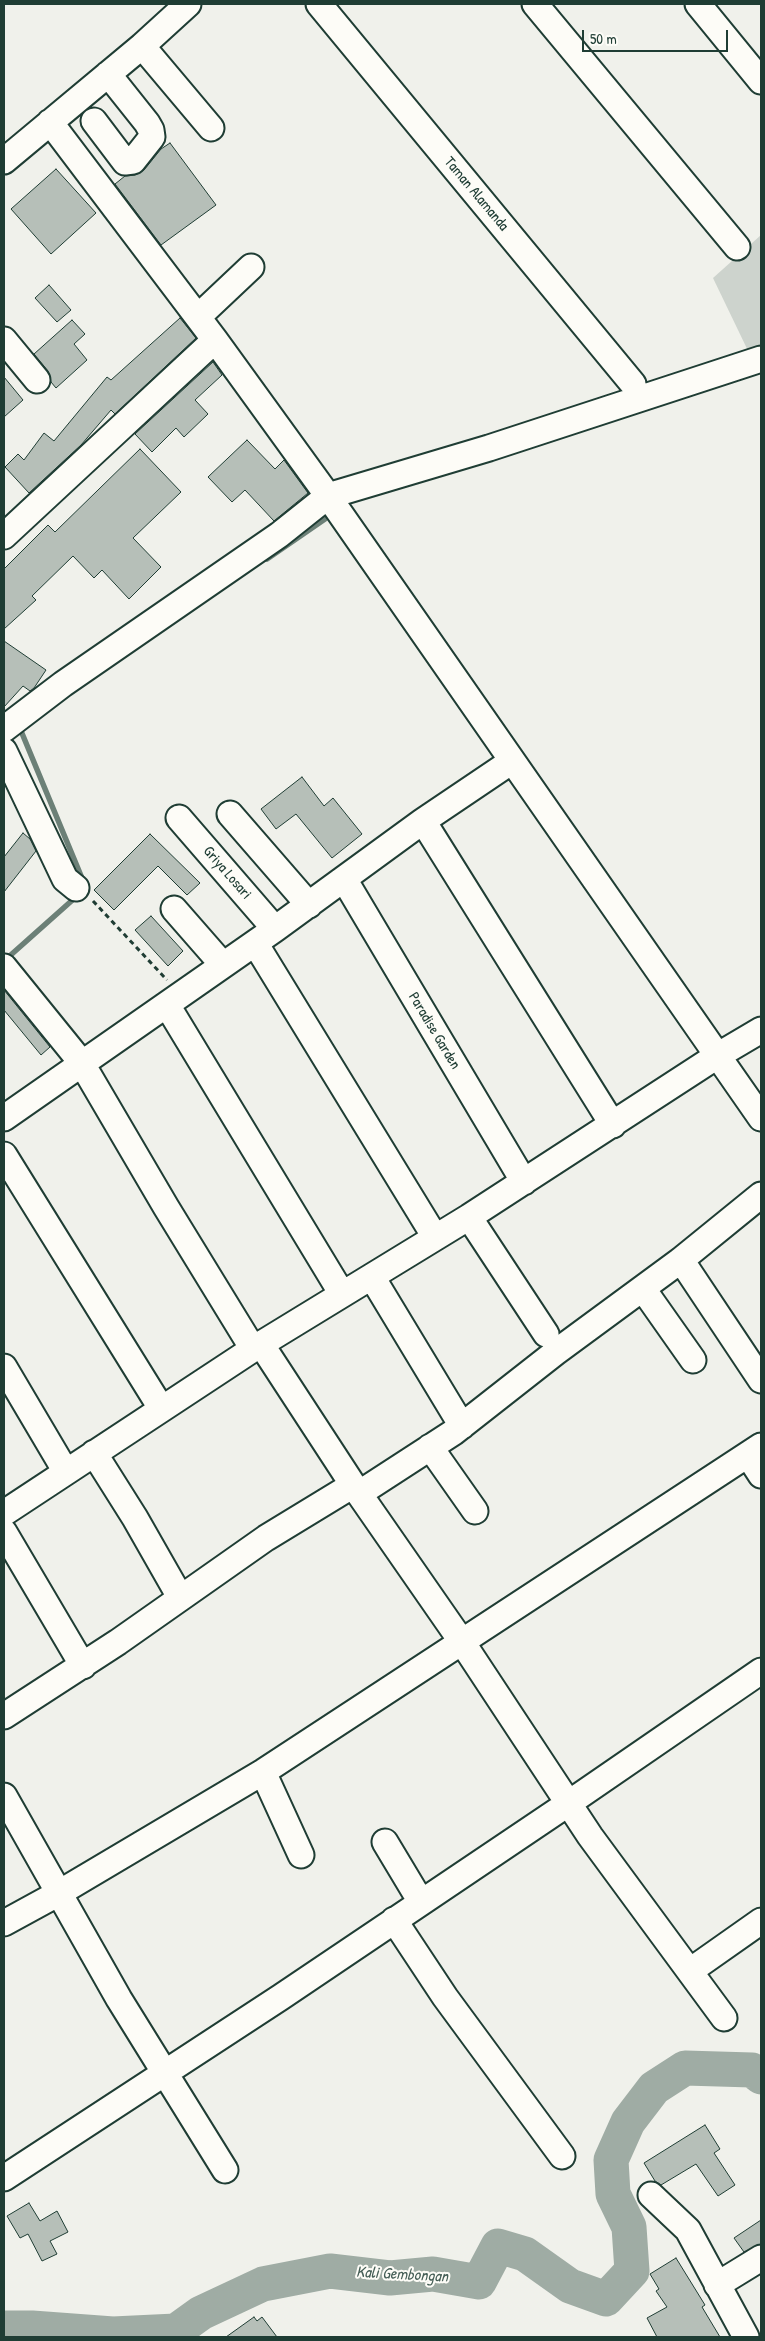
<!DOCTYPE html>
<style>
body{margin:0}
#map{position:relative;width:765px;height:2341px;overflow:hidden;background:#f0f1eb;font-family:"Patrick Hand",sans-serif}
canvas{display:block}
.frame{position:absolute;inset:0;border:5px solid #1f3d34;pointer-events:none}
.scale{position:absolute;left:582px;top:30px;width:146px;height:22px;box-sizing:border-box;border:2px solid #1f3d34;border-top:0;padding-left:6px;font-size:15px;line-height:18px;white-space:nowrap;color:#1f3d34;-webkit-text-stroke:4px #fdfcf7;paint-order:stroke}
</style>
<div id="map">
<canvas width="765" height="2341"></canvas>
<div class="frame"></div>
<div class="scale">50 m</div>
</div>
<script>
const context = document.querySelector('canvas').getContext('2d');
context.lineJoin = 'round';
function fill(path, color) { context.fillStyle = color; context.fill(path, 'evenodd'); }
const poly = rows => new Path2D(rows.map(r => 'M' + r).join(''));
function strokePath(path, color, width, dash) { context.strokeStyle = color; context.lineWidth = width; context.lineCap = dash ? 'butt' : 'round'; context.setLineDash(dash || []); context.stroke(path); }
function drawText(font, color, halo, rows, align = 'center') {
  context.font = font + ' "Patrick Hand",sans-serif'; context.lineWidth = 4; context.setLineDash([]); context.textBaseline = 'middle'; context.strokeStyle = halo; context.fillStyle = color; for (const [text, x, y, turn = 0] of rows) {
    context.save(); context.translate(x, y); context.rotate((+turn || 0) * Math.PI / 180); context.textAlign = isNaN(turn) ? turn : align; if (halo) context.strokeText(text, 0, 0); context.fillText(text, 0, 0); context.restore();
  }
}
fill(poly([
 [761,235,761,349,751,357,713,278]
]), '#cdd3cd');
strokePath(poly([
 [267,559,325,519],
 [19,726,84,883],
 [4,961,77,896]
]), '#6c8077', 5.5);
strokePath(poly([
 [4,2328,32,2328,113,2334,176,2331,201,2313,263,2284,330,2271,390,2278,433,2274,479,2282,498,2246,525,2254,570,2286,606,2299,632,2271,629,2227,613,2194,611,2160,628,2122,654,2088,685,2068,752,2070,761,2077]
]), '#9faca4', 35);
const building = poly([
 [170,143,216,205,161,245,115,184,125,176,135,175,144,170,161,149,170,143],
 [56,169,96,213,51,254,11,209,56,169],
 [49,285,71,310,57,322,35,298,49,285],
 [180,318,196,338,115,414,111,410,81,445,29,493,5,467,18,454,24,460,44,433,54,441,107,377,111,380,180,318],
 [72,320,85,334,74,344,87,360,56,388,51,382,48,371,34,354,72,320],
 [213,362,222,375,195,400,208,414,184,437,176,428,152,452,135,434,213,362],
 [4,377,23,400,4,417,4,377],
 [247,440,275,469,284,460,308,493,274,521,245,490,232,502,208,477,247,440],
 [140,449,181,492,133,538,161,567,129,599,102,570,94,578,73,556,32,596,36,600,4,629,4,569,48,525,55,532,140,449],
 [4,641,46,670,34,688,30,691,23,686,4,707,4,641],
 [302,777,324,806,333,798,362,834,332,858,296,814,276,829,261,809,302,777],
 [23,833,30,839,36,851,4,892,4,857,23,833],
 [150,834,200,883,187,895,158,866,114,910,94,890,150,834],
 [151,916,183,951,168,966,135,930,151,916],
 [4,990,50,1047,41,1055,4,1010,4,990],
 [705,2125,720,2149,714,2153,735,2185,718,2196,696,2164,661,2185,655,2181,644,2163,705,2125],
 [29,2203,40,2221,57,2211,68,2232,50,2241,57,2254,42,2261,28,2234,20,2238,7,2216,29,2203],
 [761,2220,761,2244,744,2252,734,2238,761,2220],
 [676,2258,705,2305,702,2307,720,2337,657,2337,647,2318,667,2307,656,2291,659,2289,650,2274,676,2258],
 [254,2317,257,2321,262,2317,277,2337,226,2337,254,2317]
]);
fill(building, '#b6bfb8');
strokePath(building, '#1f3d34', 1);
const minor = poly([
 [319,4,633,384],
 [535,4,737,247],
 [698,4,761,81],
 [142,46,211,128],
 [94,121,125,162,133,161,152,137,151,130,147,123,108,74],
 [50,122,215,340,328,496,761,1118],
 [4,161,142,46,188,4],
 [198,317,251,267],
 [4,340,37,380],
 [4,536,215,340],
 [4,729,63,684,279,535,328,496,489,448,761,359],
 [4,751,65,879,76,888],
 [230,814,309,905],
 [179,818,275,929],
 [423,821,613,1125],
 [344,879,524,1182],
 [174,909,223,965],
 [255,943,435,1237],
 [4,967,81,1062,166,1207,253,1349],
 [167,1005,342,1294],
 [4,1118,275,929,423,821,512,761],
 [4,1155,161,1408],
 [469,1217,546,1334],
 [681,1260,761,1380],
 [372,1277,462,1426],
 [643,1289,693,1360],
 [261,1344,353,1485,462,1642,590,1836,724,2018],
 [4,1367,66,1472],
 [430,1447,475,1511],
 [94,1453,135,1518,180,1597],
 [748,1455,761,1475],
 [360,1493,454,1432,556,1352,681,1260,761,1195],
 [4,1513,253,1349,469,1217,717,1056,761,1030],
 [4,1532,83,1666],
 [4,1716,118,1642,266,1538,353,1485],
 [263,1772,301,1855],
 [4,1796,119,1999,225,2170],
 [385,1842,421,1902],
 [394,1920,445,1997,562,2156],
 [4,1923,59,1893,263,1772,761,1446],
 [690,1971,761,1921],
 [4,2178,281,1997,569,1803,761,1671],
 [651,2195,688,2230,746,2337],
 [717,2285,761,2258]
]);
strokePath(minor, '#1f3d34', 29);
strokePath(poly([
 [93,901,167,980]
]), '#1f3d34', 3, [5, 4]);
strokePath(minor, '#fdfcf7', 25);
drawText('15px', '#1f3d34', '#fdfcf7', [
 ["Taman Alamanda",476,194,50],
 ["Griya Losari",227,873,49],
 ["Paradise Garden",434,1031,59]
]);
drawText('italic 16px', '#455e56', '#fdfcf7', [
 ["Kali Gembongan",402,2275,3]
]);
</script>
